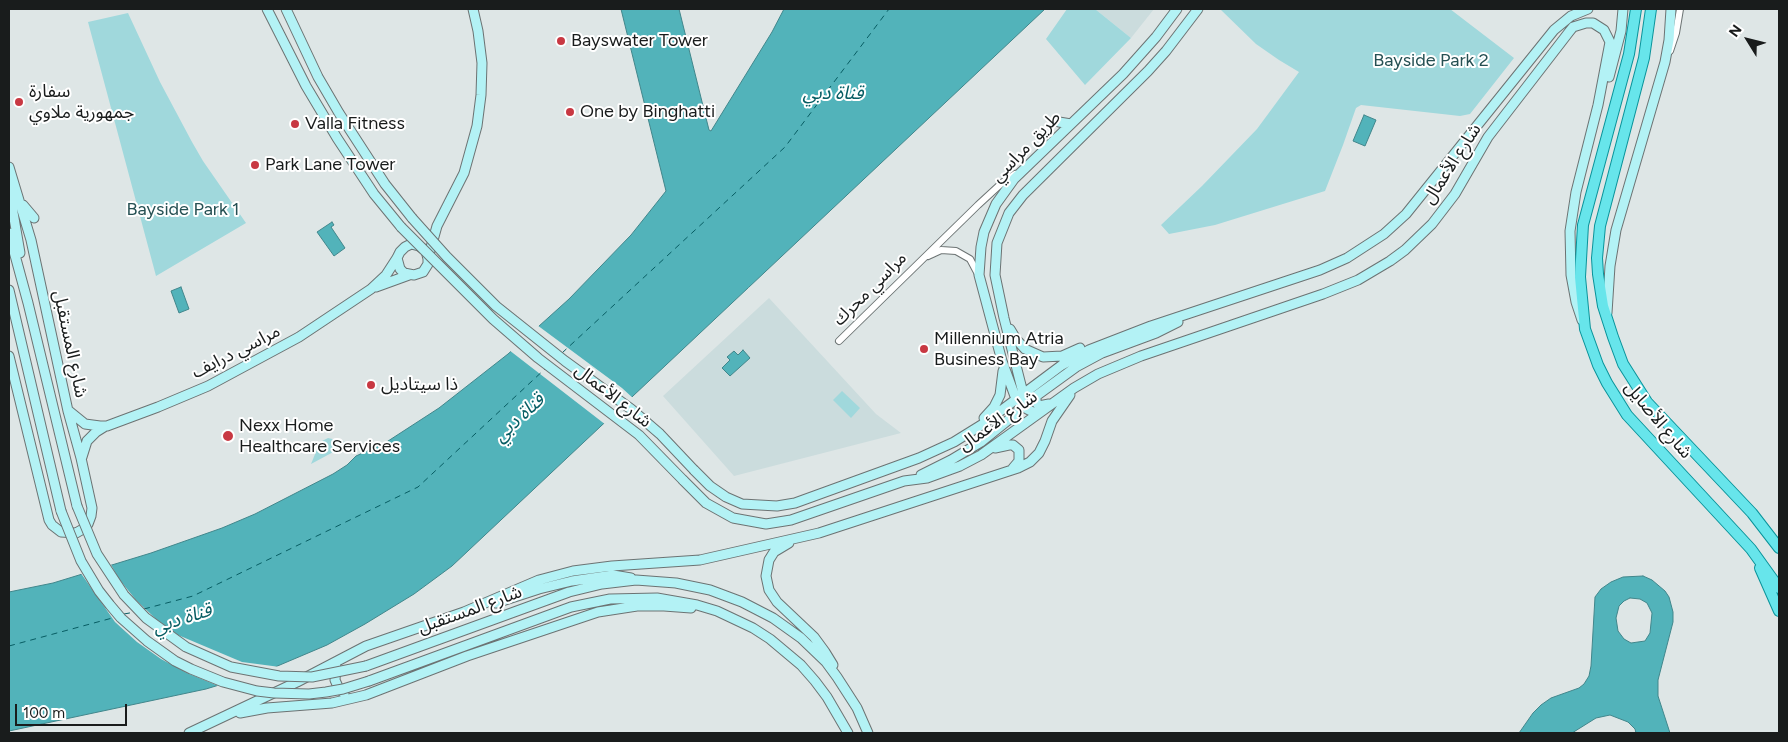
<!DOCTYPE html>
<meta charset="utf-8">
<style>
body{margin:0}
#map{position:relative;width:1788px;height:742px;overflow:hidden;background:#dee6e6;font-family:Figtree,sans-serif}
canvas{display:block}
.frame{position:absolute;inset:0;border:10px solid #191c1c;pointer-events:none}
.north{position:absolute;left:1723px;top:15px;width:50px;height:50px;-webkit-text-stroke:4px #fff;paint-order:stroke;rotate:306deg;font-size:14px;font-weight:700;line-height:20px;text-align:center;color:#191c1c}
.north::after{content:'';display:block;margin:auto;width:18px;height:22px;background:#191c1c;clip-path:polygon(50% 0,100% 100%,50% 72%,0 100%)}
.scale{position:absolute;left:15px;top:704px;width:112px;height:22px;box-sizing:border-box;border:2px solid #191c1c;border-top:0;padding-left:6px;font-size:15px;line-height:18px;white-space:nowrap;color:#191c1c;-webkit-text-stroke:4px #fff;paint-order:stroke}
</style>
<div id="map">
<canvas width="1788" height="742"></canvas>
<div class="frame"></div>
<div class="north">N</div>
<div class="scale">100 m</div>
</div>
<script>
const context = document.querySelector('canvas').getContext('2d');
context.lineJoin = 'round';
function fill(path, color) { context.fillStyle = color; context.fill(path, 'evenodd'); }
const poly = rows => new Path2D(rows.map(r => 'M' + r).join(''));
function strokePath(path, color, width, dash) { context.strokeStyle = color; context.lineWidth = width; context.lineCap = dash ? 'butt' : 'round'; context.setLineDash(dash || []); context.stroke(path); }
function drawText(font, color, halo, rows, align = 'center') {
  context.font = font + ' Figtree,"Noto Sans Arabic",sans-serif'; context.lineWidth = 4; context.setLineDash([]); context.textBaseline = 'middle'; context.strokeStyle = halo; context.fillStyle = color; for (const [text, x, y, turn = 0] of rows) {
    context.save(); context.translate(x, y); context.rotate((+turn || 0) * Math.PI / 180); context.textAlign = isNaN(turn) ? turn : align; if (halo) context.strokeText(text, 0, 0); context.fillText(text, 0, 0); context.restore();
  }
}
fill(poly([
 [1095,9,1154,9,1131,38],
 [769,298,876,414,901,433,734,476,663,396]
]), '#cbdcdd');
fill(poly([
 [1067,9,1095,9,1131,38,1085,85,1046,39],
 [1220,9,1450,9,1514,58,1470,114,1460,116,1361,105,1356,108,1343,145,1325,191,1215,225,1169,234,1161,225,1202,186,1257,129,1299,72,1279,60,1256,44],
 [128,13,160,82,192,142,203,161,246,223,156,276,88,22],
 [842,391,860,408,851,418,833,400],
 [328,438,350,443,311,464,320,442]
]), '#a0d8dc');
const water = poly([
 [621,9,679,9,709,130,711,131,772,32,784,9,1045,9,452,566,414,594,365,624,327,645,268,670,206,689,9,731,9,592,53,583,151,553,222,528,255,514,333,474,347,465,356,456,385,443,439,408,508,354,569,299,631,235,666,191,621,9],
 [1364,115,1376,120,1365,146,1353,141,1364,115],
 [332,222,334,225,331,227,345,248,334,256,317,232,332,222],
 [181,287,189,309,179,313,171,291,181,287],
 [743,350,750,358,730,376,722,368,730,360,727,357,734,351,738,355,743,350],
 [1643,576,1652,580,1665,591,1669,597,1673,612,1673,622,1658,680,1658,696,1670,733,1636,733,1635,729,1628,722,1610,715,1596,718,1572,733,1519,733,1533,713,1541,705,1551,698,1579,688,1584,684,1589,676,1591,666,1595,597,1601,589,1611,582,1623,577,1643,576],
 [1630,598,1640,599,1647,603,1652,613,1650,633,1645,641,1631,643,1624,639,1618,631,1616,618,1619,606,1624,601,1630,598]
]);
fill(water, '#52b3ba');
strokePath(water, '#41868b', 1);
fill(poly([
 [537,325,622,388,634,399,606,425,509,350],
 [110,563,119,579,136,600,156,619,178,635,242,662,280,667,221,687,187,673,161,659,137,642,115,622,80,572]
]), '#dee6e6');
strokePath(poly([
 [562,353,785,147,889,9],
 [144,609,193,596,418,487,546,368],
 [124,614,135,612],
 [9,646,116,617]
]), '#075d63', 1, [6, 5]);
const street = poly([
 [1670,51,1676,33,1680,9],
 [928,256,941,250,956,251,970,259,978,274],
 [839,341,978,205,1003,182,1015,174]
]);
const secondary = poly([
 [267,9,306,86,337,138,374,194,401,227],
 [286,9,318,77,339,113,385,184,412,218],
 [1609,77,1621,31,1623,9],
 [1059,122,1071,124],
 [9,167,31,240,68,411,81,458,92,508,91,516,88,524,83,529,76,533,61,532,52,525,49,520,9,356],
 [9,189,20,253],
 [23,205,34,218],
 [9,233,28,303,77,506],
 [428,258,437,226,464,173,477,126,481,95,482,63,478,31,473,9],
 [376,287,409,275],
 [9,290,61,511],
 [1607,313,1610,266,1616,230,1665,62,1669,40,1671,9],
 [1010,329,1016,339,1025,349,1043,357,1062,356,1080,348],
 [1049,404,1039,406,1036,402,1036,396,1076,367,1102,353,1156,333,1178,322],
 [69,411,85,424,100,426,107,426,158,407,208,386,299,337,371,289,386,275,397,258,400,252,405,247,411,244,419,246,426,251,428,259,428,264,423,272,414,275,404,273,400,269,397,258],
 [1037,414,1027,409,1016,399,1002,361,979,275,981,247,984,232,996,204,1014,179,1123,74,1156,37,1177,9],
 [984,418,994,407,1000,395,1003,371],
 [995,448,1009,445,1013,445,1019,450,1019,461,1013,468],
 [82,457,87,441,96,432,104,427],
 [694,470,710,486,726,497,742,504,777,506,795,503,919,458,954,442,983,424,1062,365,1089,350,1151,326,1320,270,1347,258,1384,234,1406,214,1554,30,1571,16,1588,9],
 [921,475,951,460,981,442,1017,413,1022,406,1023,393,1004,318,995,275,997,243,1009,213,1023,195,1148,71,1166,51,1198,9],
 [683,480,706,503,733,518,766,524,791,520,904,481,927,478,960,466,981,455,1074,388,1098,374,1141,356,1323,294,1358,280,1390,261,1405,250,1432,224,1455,194,1488,137,1569,32,1573,27,1586,23,1593,23,1604,30,1610,42,1598,105,1576,192,1570,231,1571,275,1576,302,1582,320],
 [789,543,774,552,769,560,766,576,769,590,777,602,814,637,825,652,833,665],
 [496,603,539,589,572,581,613,575,631,578],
 [366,666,569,592,602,584,636,580,676,583,710,590,742,602,773,618,801,638,826,662,837,677,857,708,868,733],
 [336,667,335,680,339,689,344,693],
 [369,681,571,607,610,599,657,598,697,605,717,611,753,628,770,639,801,665,815,681,827,697,848,733],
 [240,713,267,708,332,703,366,695,467,656,598,612,637,606,664,606,691,608],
 [189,733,297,682,366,646,464,612,539,580,573,571,612,566,700,560,819,533,1018,468,1030,462,1039,453,1045,441,1052,421,1070,395]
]);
const primary = poly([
 [1636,9,1629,54,1583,225,1580,277,1585,329,1598,365,1607,383,1627,415,1751,549,1779,588],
 [1651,9,1644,58,1600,226,1597,258,1598,274,1603,306,1613,337,1623,364,1647,402,1752,513,1779,548],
 [1760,568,1779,611]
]);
strokePath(street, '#6c7373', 8);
strokePath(secondary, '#6c7373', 11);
strokePath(primary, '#09939a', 12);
strokePath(street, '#fff', 6);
strokePath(secondary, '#b3f2f5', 9);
strokePath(primary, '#67e5eb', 10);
const secondaryBridge = poly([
 [412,218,447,257,496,306,565,361,631,409,660,434,694,470],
 [401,227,493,319,538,358,639,435,683,480],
 [77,506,97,554,124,595,146,618,186,647,231,667,279,676,312,677,366,666],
 [61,511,81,561,99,591,110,605,121,618,147,641,175,661,191,669,223,682,257,691,274,693,309,694,326,692,343,689,369,681]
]);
strokePath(secondaryBridge, '#6c7373', 11, []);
strokePath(secondaryBridge, '#b3f2f5', 9);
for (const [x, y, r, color] of [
 [561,41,5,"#c83842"],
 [19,102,5,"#c83842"],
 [570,112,5,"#c83842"],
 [295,124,5,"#c83842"],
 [255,165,5,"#c83842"],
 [924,349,5,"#c83842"],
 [371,385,5,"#c83842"],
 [228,436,6,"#c83842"]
]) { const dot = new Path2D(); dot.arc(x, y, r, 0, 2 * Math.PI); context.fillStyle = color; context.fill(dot); strokePath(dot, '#fff', 2); }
drawText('18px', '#191c1c', '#fff', [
 ["Bayswater Tower",571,41],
 ["سفارة",29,92],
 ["جمهورية ملاوي",29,113],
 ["One by Binghatti",580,112],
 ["Valla Fitness",305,124],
 ["Park Lane Tower",265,165],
 ["Millennium Atria",934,339],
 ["Business Bay",934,360],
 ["ذا سيتاديل",381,385],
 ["Nexx Home",239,426],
 ["Healthcare Services",239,447]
], 'left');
drawText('18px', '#255053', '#fff', [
 ["Bayside Park 2",1431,61],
 ["Bayside Park 1",183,210]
]);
drawText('18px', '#191c1c', '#fff', [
 ["طريق مراسي",1026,147,-46],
 ["شارع الأعمال",1452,164,-57],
 ["مراسي محرك",870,289,-45],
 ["شارع المستقبل",70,344,78],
 ["مراسي درايف",236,352,-27],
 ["شارع الأعمال",613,396,38],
 ["شارع الأصايل",1658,420,50],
 ["شارع الأعمال",998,421,-35],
 ["شارع المستقبل",470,610,-20]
]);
drawText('italic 19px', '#075d63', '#fff', [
 ["قناة دبي",833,93],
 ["قناة دبي",519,418,-43],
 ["قناة دبي",182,619,-18]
]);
</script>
